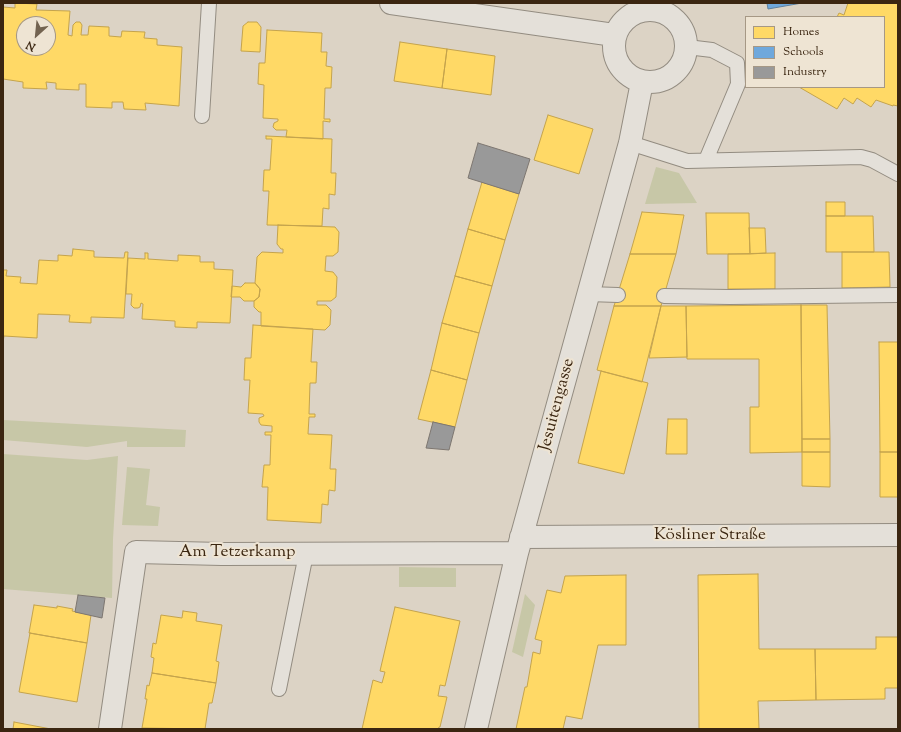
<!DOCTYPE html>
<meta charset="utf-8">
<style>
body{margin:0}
#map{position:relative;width:901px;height:732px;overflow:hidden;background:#dcd3c5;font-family:"Sorts Mill Goudy",serif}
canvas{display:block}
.frame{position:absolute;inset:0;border:4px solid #3b2611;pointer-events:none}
.legend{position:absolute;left:745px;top:16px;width:140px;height:72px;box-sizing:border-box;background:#eee4d3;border:1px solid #a69885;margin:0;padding:5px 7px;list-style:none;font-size:12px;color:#3b2611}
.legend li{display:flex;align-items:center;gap:8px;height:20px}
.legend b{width:20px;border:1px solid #a69885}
.north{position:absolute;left:16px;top:16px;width:40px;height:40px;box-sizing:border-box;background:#eee4d3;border:1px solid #a69885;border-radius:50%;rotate:207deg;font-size:11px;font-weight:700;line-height:16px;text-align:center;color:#3b2611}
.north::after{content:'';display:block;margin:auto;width:14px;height:18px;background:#736350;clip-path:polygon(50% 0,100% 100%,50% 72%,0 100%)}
</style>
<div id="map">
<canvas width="901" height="732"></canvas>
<div class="frame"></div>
<ul class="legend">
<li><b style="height:11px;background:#ffd966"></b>Homes</li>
<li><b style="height:11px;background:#6fa8dc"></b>Schools</li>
<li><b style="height:11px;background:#999"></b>Industry</li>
</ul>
<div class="north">N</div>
</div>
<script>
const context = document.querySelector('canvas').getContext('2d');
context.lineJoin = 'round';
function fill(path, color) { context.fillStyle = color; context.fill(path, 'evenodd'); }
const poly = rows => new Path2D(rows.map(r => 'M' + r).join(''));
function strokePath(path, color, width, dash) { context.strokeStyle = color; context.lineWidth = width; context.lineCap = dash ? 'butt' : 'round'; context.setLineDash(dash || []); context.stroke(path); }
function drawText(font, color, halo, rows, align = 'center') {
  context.font = font + ' "Sorts Mill Goudy",serif'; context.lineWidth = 4; context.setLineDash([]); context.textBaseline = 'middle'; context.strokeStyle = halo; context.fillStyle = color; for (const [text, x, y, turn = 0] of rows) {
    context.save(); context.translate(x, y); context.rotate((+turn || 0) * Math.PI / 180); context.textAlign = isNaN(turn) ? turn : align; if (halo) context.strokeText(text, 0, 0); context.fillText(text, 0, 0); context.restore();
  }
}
fill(poly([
 [656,167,679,173,697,203,645,204],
 [3,420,186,430,185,447,127,447,127,441,87,447,3,440],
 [3,454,87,460,118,456,113,539,112,598,3,589],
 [127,467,150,469,146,505,160,507,158,526,122,525],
 [399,567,456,568,456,587,399,587],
 [525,594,535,605,523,657,512,652]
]), '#c7c7a7');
const homes = poly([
 [15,3,37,4,36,10,70,11,68,35,72,36,73,25,76,22,80,22,82,25,81,35,88,35,89,26,109,27,109,36,121,37,122,31,145,32,144,38,157,39,157,45,182,47,179,106,145,103,146,110,124,109,123,102,112,102,112,108,86,107,86,84,79,84,79,90,56,89,56,83,46,82,47,89,23,88,23,82,3,79,3,7,15,8,15,3],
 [24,24,48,24,48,48,24,48,24,24],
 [848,3,898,3,898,106,893,105,893,106,876,100,871,107,857,98,853,104,844,98,837,109,799,87,884,87,884,17,837,17,839,13,844,15,848,3],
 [248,22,257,22,261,27,260,52,241,51,243,26,248,22],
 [267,30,322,33,321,52,327,52,326,66,332,67,331,88,325,88,324,119,330,119,330,122,323,121,323,139,286,137,287,130,276,130,273,127,274,123,278,121,278,119,263,118,264,85,258,84,259,63,265,63,267,30],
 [400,42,447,49,442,88,394,81,400,42],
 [447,49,495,56,491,95,442,88,447,49],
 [548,115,593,129,579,174,534,160,548,115],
 [266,136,332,139,331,173,336,173,335,195,329,194,329,209,323,208,322,226,267,225,269,191,263,191,264,170,270,170,272,139,266,139,266,136],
 [482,182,519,194,505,240,468,229,482,182],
 [826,202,845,202,845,216,826,216,826,202],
 [642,212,684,215,676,254,630,254,642,212],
 [706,213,749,213,750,254,707,254,706,213],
 [826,216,873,216,874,252,826,252,826,216],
 [278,225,335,227,339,232,338,252,333,256,326,256,325,271,333,272,337,277,336,297,331,301,317,301,317,305,326,305,331,310,330,325,325,330,261,326,261,312,259,312,254,307,254,301,259,297,260,289,255,283,257,257,262,252,283,253,283,249,281,249,277,244,278,225],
 [749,228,765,228,766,253,750,254,749,228],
 [468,229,505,240,492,286,455,276,468,229],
 [73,249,94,251,94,257,124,258,125,252,128,252,124,318,91,317,91,323,69,322,70,315,38,314,37,338,4,336,3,342,3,270,7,270,6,276,21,277,20,283,37,284,39,260,58,261,58,255,72,256,73,249],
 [842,252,889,252,890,287,842,288,842,252],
 [145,253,148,253,148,259,178,261,178,255,200,256,200,262,214,262,214,269,233,270,230,323,197,322,197,328,175,327,175,321,142,319,143,304,141,303,140,307,138,308,134,308,131,305,132,294,126,294,128,258,145,259,145,253],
 [775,253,775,289,728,289,728,254,775,253],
 [630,254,676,254,661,306,614,306,630,254],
 [455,276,492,286,479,333,442,323,455,276],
 [245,283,255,283,260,289,259,297,254,301,244,301,240,297,231,297,232,286,241,287,245,283],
 [801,305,802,452,750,453,750,407,759,407,759,359,687,359,686,306,801,305],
 [801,305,827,305,830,439,802,439,801,305],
 [614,306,661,306,642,382,597,370,614,306],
 [661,306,686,306,687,357,649,358,661,306],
 [442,323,479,333,467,380,431,370,442,323],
 [253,325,313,329,311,362,317,362,316,383,310,383,309,414,315,414,315,417,309,417,308,434,332,435,330,469,336,469,335,491,329,490,328,505,322,504,321,523,267,520,268,487,262,487,264,465,270,465,271,435,265,435,265,432,272,432,272,426,261,425,259,422,259,418,264,416,263,414,248,413,250,380,244,380,245,358,251,358,253,325],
 [879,342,898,342,898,452,880,452,879,342],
 [431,370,467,380,455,427,418,419,431,370],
 [601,371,648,383,624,474,578,463,601,371],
 [668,419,687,419,687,454,666,454,668,419],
 [802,439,830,439,830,452,802,452,802,439],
 [802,452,830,452,830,487,802,486,802,452],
 [880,452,898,452,898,497,880,497,880,452],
 [758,574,759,649,815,649,816,700,758,701,759,729,699,729,698,575,758,574],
 [626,575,626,645,598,645,582,719,566,716,563,729,516,729,525,687,527,687,533,652,540,654,542,641,535,639,547,590,561,593,565,576,626,575],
 [34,605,57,608,57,606,73,609,72,611,91,615,87,643,29,633,34,605],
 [395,607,460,621,445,686,440,685,438,696,447,697,440,727,439,727,438,729,362,729,373,680,382,683,385,672,380,671,395,607],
 [183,611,197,613,196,621,222,625,216,661,219,662,216,683,152,673,154,658,151,657,153,643,156,644,161,615,182,618,183,611],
 [30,633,87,643,77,702,19,692,30,633],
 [876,637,898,637,898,688,885,688,885,699,816,700,815,649,876,649,876,637],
 [152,673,216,683,212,703,209,703,205,729,142,728,147,699,145,699,147,685,149,686,152,673],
 [14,722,51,729,13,729,14,722]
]);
fill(homes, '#ffd966');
strokePath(homes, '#c4a34c', 1);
const schools = poly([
 [767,3,802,3,768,9,767,3]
]);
fill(schools, '#6fa8dc');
strokePath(schools, '#5f819f', 1);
const industry = poly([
 [478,143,530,159,519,194,468,178,478,143],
 [433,422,455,427,449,450,426,448,433,422],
 [78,595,105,598,102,618,75,612,78,595]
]);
fill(industry, '#999');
strokePath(industry, '#7d7670', 1);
const lane = poly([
 [687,47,712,50,737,63,738,84,706,160],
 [202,116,209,3],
 [630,143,687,161,861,157,872,160,898,174],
 [588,294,618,295],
 [664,296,730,297,898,295],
 [279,689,306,554]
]);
const street = poly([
 [391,3,614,35],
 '614 46a36 36 0 1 1 72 0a36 36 0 1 1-72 0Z',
 [521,537,898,535],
 [110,729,136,552,222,554,517,553],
 [476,729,517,553,630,143,642,82]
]);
strokePath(lane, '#938c81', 16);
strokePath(street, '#938c81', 24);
strokePath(lane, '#e4e0d9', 14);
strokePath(street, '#e4e0d9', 22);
drawText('17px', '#3b2611', '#eee4d3', [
 ["Jesuitengasse",558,405,-75],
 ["Kösliner Straße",710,536],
 ["Am Tetzerkamp",237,553]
]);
</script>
